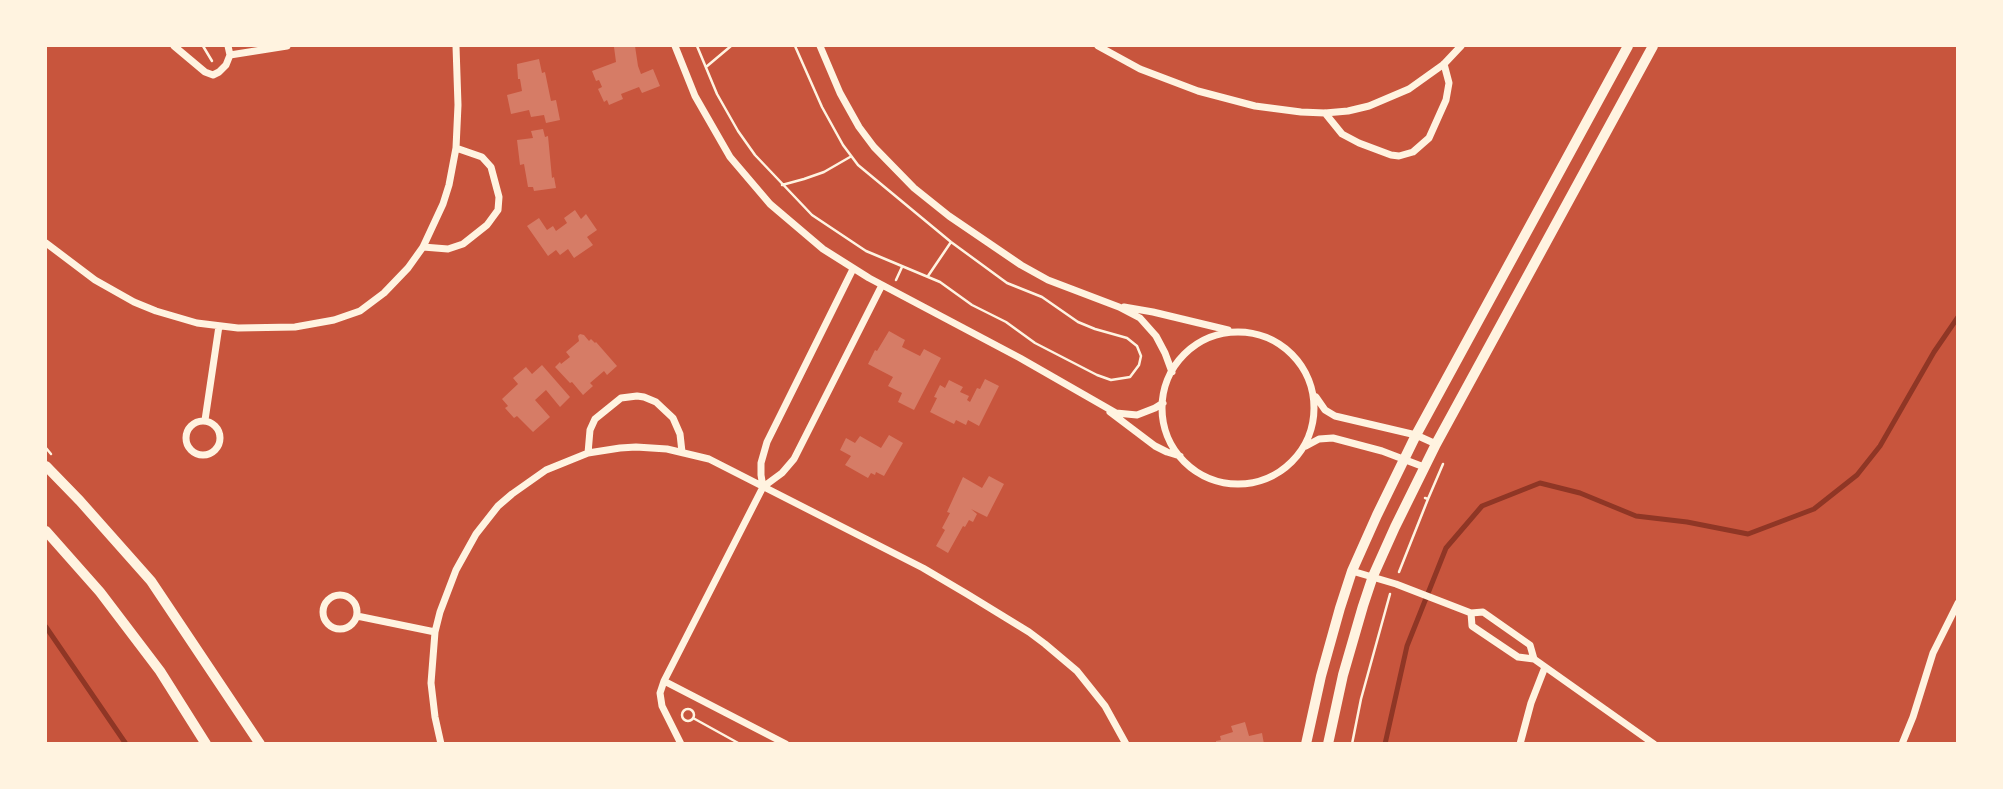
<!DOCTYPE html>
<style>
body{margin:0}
#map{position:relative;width:2003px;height:789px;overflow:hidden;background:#c8553d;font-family:"Varela Round",sans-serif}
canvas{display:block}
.frame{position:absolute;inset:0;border:47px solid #fff3e0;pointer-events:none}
</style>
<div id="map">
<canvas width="2003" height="789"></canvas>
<div class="frame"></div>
</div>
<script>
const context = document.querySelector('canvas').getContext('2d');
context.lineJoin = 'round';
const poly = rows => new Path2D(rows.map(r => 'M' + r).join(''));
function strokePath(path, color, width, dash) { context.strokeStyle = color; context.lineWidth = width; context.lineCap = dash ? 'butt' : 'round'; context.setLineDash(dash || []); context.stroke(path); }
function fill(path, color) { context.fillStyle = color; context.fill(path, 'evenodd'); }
strokePath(poly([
 [46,627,126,744],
 [1385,744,1407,646,1446,548,1482,506,1540,483,1580,493,1636,516,1687,522,1748,534,1814,509,1857,475,1880,446,1934,352,1958,317]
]), '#8f3625', 5);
fill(poly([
 [635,46,638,66,641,74,653,69,660,86,642,93,639,87,621,94,623,99,609,105,607,100,604,102,598,89,602,87,599,80,596,81,592,71,616,62,614,47],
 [539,59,542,73,545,72,551,101,556,100,560,120,546,123,544,115,531,117,529,110,511,114,507,95,522,91,520,79,518,79,517,64],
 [543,129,545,137,548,136,552,178,554,177,556,188,534,191,533,187,528,187,524,164,520,165,517,140,533,138,531,131],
 [575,210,581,219,586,214,597,230,587,237,593,245,574,258,568,249,560,255,556,250,548,256,527,226,539,218,547,230,553,226,556,231,567,223,564,218],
 [889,331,905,340,902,347,920,356,924,349,941,358,914,410,898,402,902,393,888,386,893,377,868,364,875,350,877,351],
 [580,334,584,335,589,341,591,339,595,343,596,342,617,366,607,375,604,371,590,383,593,386,583,395,572,382,570,383,555,367,560,362,561,364,570,357,566,352,579,341,578,336],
 [542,365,570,397,560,407,546,390,535,400,550,417,533,432,517,416,514,418,505,408,508,406,502,399,518,384,513,378,526,367,532,374],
 [985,379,999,386,979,426,968,420,966,425,956,420,954,424,930,412,937,398,934,397,940,385,945,388,949,380,963,387,960,392,969,396,967,400,970,402,977,388,980,389],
 [889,435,903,443,884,476,876,472,875,475,871,473,868,478,845,465,851,456,840,450,846,438,855,443,860,436,881,448],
 [989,476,1004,484,987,517,971,509,977,514,973,522,969,520,965,527,963,526,948,553,936,546,945,530,942,528,950,513,947,512,963,477,982,488],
 [1245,722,1249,736,1262,733,1264,744,1216,744,1216,741,1221,740,1220,736,1233,732,1231,726]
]), '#d67c66');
strokePath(poly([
 [203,46,212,61],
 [697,46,717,94,738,131,755,155,812,215,866,251,940,282,972,305,1006,322,1035,343,1097,375,1111,380,1130,377,1139,365,1141,356,1137,346,1127,338,1095,329,1078,322,1042,297,1007,283,951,242,858,165,843,145,822,107,795,46],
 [706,67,731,46],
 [782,185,804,179,824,172,850,157],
 [928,276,951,242],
 [896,280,902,267],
 [46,448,51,454],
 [1428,499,1443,464],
 [1399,572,1428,499,1425,498],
 '682 715a6 6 0 1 1 12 0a6 6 0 1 1-12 0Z',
 [693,718,740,744],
 [1352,744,1361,699,1390,594]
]), '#fff3e0', 2.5);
strokePath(poly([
 [174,46,205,72,213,75,219,72,226,65,230,55,228,46],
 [675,46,695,96,730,157,770,204,823,249,869,278,1020,358,1116,413,1137,415,1155,408,1163,403],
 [820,46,840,93,859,127,874,147,914,188,949,216,1021,265,1048,280,1119,307,1140,318,1156,336,1165,353,1172,372],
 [1098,46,1140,69,1198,91,1255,106,1301,112,1325,113,1348,111,1369,106,1409,89,1444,64,1461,46],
 [230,55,287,46],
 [1325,113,1342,134,1359,143,1391,155,1399,156,1413,152,1429,138,1446,100,1449,83,1444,64],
 [46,243,95,280,134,302,156,311,197,323,238,328,295,327,334,320,360,311,384,293,408,268,423,247,443,204,449,185,456,148,458,105,456,46],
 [423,247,448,249,463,244,487,225,498,210,499,197,491,167,482,157,456,148],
 [1124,307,1153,312,1228,330],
 '1162 408a76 76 0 1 1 152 0a76 76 0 1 1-152 0Z',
 [1316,397,1325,410,1335,416,1416,435,1436,444],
 [1110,412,1155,446,1167,452,1180,456],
 [205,420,219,326],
 '186 438a17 17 0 1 1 34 0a17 17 0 1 1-34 0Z',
 [1306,446,1319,439,1333,438,1382,451,1424,467],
 [588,453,590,430,595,419,621,398,637,396,644,397,656,402,673,418,680,434,682,452],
 [763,487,761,475,761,463,767,442,853,269],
 [1352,571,1396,584,1471,613,1483,612,1530,645,1534,659],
 '323 612a17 17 0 1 1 34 0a17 17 0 1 1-34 0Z',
 [1471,613,1472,626,1518,657,1534,659,1654,744],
 [357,616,435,632],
 [664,681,786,744],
 [441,744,435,717,431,683,435,632,440,612,456,570,476,534,498,506,512,494,546,470,588,453,620,448,636,447,667,449,709,459,923,568,967,594,1029,632,1045,644,1077,671,1105,706,1126,744],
 [681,744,662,706,660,693,664,681,763,487,782,473,794,459,882,285],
 [1520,744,1531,703,1545,667],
 [1902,744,1913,717,1933,653,1958,603]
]), '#fff3e0', 7);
strokePath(poly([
 [46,466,80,501,151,581,260,744],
 [46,531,100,592,160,671,206,744],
 [1306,744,1321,676,1340,608,1352,571,1377,515,1416,435,1628,46],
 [1328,744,1343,675,1363,606,1373,576,1395,527,1436,444,1653,46]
]), '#fff3e0', 10);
</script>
